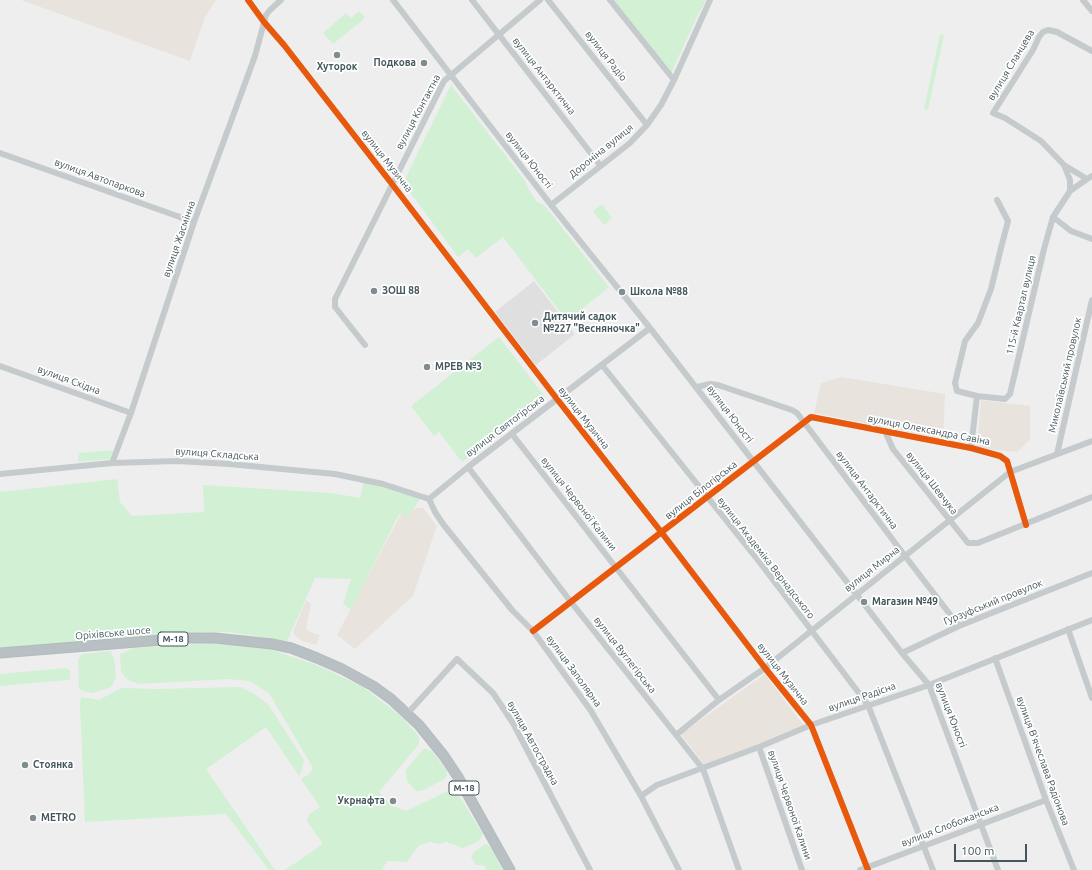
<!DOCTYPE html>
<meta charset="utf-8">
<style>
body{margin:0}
#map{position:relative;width:1092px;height:870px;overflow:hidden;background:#efeeee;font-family:Ubuntu,sans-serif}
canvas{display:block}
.scale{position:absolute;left:954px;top:844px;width:73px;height:18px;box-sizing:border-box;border:2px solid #44575c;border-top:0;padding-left:5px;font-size:12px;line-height:14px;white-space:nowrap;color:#44575c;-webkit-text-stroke:3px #fff;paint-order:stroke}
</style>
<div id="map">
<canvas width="1092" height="870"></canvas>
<div class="scale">100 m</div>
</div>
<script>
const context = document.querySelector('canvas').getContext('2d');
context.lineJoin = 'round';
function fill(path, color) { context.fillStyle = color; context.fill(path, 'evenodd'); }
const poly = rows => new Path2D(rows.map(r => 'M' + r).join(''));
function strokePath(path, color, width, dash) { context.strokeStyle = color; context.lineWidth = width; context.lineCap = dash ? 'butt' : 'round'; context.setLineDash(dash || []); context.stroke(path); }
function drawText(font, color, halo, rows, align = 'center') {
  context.font = font + ' Ubuntu,sans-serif'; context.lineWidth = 3.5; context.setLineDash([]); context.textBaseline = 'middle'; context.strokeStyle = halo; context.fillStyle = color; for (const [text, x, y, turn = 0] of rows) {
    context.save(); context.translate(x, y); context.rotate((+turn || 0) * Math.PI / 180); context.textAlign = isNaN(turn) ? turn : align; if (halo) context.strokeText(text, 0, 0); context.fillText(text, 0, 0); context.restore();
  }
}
fill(poly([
 [21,0,131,0,131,3,132,0,216,0,205,17,190,61],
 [841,377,945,394,943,439,814,413,821,383],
 [981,400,1030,406,1030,440,1017,452,977,448],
 [417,508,423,508,437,526,413,596,355,649,337,635,400,516],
 [306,600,311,604,306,628,310,632,320,635,316,645,302,641,296,637,293,632],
 [765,674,803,725,705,766,681,734]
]), '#e9e3dd');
fill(poly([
 [534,281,575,334,536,365,495,312]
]), '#e0dfe0');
fill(poly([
 [613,0,706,0,698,15,671,73],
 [359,11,365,18,333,44,323,33,346,13,351,18],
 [940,34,944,35,928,110,924,109],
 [451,85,525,181,530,192,537,202,544,205,609,287,567,321,503,237,476,258,468,249,458,257,403,183],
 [602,204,612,218,604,225,593,211],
 [499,337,546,398,462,462,439,432,434,436,411,406],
 [113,450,110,459,78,462,79,453],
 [117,479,120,502,132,516,204,512,203,485,331,493,360,498,364,480,422,496,408,517,399,514,351,610,343,604,351,579,315,578,287,641,229,632,196,632,0,650,0,492],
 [227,642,266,648,317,665,363,687,403,718,419,737,419,744,379,792,392,806,406,811,454,788,483,834,479,841,463,848,446,842,440,844,430,842,418,846,407,862,387,861,382,870,285,870,323,844,307,821,309,814,320,807,301,779,309,774,313,768,269,693,250,681,228,679,139,684,128,680,121,672,120,654,134,648],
 [110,651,114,658,116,677,111,687,93,693,83,691,79,689,78,660,82,654],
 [65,668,70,670,70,679,67,680,0,686,0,674],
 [240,687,253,693,268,704,304,760,302,770,299,776,266,727,206,769,275,870,269,870,226,814,85,822,80,704,81,697,99,700,121,688,159,689],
 [426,749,432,751,447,772,447,774,445,779,421,791,416,791,407,781,406,773,406,770,422,750],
 [485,844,491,847,503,870,485,870,486,867,482,865,476,865,471,857,474,852]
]), '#d1f0d4');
const highway = poly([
 [0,653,187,638,215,638,272,644,291,648,317,658,342,669,373,686,391,699,419,725,444,756,458,777,510,870]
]);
strokePath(highway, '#b2bbbe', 11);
strokePath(poly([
 [248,0,264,22,284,45,392,184,557,399,662,533,765,668,811,725,868,870],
 [393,0,551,205,650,328,902,653,929,685,998,870],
 [472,0,600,165],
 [548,0,647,125],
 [610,0,674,80],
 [1083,0,1092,11],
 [1092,51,1057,32,1048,30,1043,32,1039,37,1033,50,993,113,1005,118,1041,141,1064,165,1087,179,1092,176],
 [0,153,194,222],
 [1064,165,1070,180,1070,191],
 [997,200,1008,221,1001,248,991,289,978,323,965,341,955,383,957,391,977,396,1005,399,1010,394,1044,249,1053,217,1070,191,1087,179],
 [551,205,630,143,647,125,661,105,674,80,710,0],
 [1053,217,1071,231,1092,239],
 [365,345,335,307,335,299,444,81,540,0],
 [602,365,761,564,868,705,933,870],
 [0,366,131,413],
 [697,387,710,384,718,385,792,410,797,413,905,556,959,626],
 [885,431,893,449,968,543,978,543,1092,497],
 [512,434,719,700],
 [971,448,977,396],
 [1057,454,1092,300],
 [112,463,131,413,194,222,255,56,266,15,270,10,281,0],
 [468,467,571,602,703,769,739,870],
 [0,474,112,463,177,461,229,464,335,474,383,484,429,499],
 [429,499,435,512,443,524,512,610,533,631,591,711,641,796,679,870],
 [429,499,468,467,650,328],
 [1068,629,1092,698],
 [533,631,811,417,971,448,1000,456,1007,461,1026,525],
 [902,653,959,626,1092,573],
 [995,658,1046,800,1074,870],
 [407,714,457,659,493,693,513,723,590,870],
 [676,735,719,700,765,668,1010,472,1092,441],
 [759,747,802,870],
 [641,796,657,785,759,747,811,725,929,685,1092,620],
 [860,870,1046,800]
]), '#c5cacc', 6);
strokePath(highway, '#b8c0c4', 9);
strokePath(poly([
 [248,0,264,22,284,45,392,184,557,399,662,533,765,668,811,725,868,870],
 [533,631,811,417,971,448,1000,456,1007,461,1026,525]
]), '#e8590c', 6);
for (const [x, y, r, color] of [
 [337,55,4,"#808c8f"],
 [424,63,4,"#808c8f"],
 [374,291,4,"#808c8f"],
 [622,292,4,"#808c8f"],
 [535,323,4,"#808c8f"],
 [427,367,4,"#808c8f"],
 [864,602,4,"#808c8f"],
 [25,765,4,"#808c8f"],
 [393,801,4,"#808c8f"],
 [33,818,4,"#808c8f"]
]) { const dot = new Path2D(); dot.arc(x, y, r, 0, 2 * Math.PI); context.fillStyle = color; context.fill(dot); strokePath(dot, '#fff', 1.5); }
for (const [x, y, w] of [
 [173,639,30],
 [464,788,30]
]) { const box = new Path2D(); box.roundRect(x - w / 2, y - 7, w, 14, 3); context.fillStyle = '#fff'; context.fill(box); strokePath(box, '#44575c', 1); }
drawText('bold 9px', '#44575c', null, [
 ["М-18",173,639],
 ["М-18",464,788]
]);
drawText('10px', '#44575c', '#fff', [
 ["вулиця Радіо",606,56,52],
 ["вулиця Сланцева",1011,65,-59],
 ["вулиця Антарктична",544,76,52],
 ["вулиця Контактна",418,112,-62],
 ["Дороніна вулиця",601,151,-39],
 ["вулиця Юності",529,160,52],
 ["вулиця Музична",387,161,52],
 ["вулиця Автопаркова",100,178,20],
 ["вулиця Жасмінна",179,239,-71],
 ["115-й Квартал вулиця",1021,305,-77],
 ["Миколаївський провулок",1065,375,-77],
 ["вулиця Східна",69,380,20],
 ["вулиця Юності",730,414,53],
 ["вулиця Музична",584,418,52],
 ["вулиця Святогірська",505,426,-37],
 ["вулиця Олександра Савіна",929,430,11],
 ["вулиця Складська",217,454,4],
 ["вулиця Шевчука",932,483,52],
 ["вулиця Білогірська",701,490,-38],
 ["вулиця Антарктична",867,490,53],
 ["вулиця Червоної Калини",579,504,52],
 ["вулиця Академіка Вернадського",766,558,52],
 ["вулиця Мирна",872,569,-38],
 ["Гурзуфський провулок",993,602,-22],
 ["Оріхівське шосе",113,633,-5],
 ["вулиця Вуглегірська",625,655,52],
 ["вулиця Заполярна",574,671,54],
 ["вулиця Музична",783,674,52],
 ["вулиця Радісна",862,697,-19],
 ["вулиця Юності",951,715,69],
 ["вулиця Автострадна",533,743,61],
 ["вулиця В'ячеслава Радіонова",1043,761,70],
 ["вулиця Червоної Калини",790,805,71],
 ["вулиця Слобожанська",950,825,-21]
]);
drawText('bold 10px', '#44575c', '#fff', [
 ["Подкова",416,63,"right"],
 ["Хуторок",337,67,"center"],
 ["ЗОШ 88",382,291],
 ["Школа №88",630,292],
 ["Дитячий садок",543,317],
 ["№227 \"Весняночка\"",543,329],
 ["МРЕВ №3",435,367],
 ["Магазин №49",872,602],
 ["Стоянка",33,765],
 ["Укрнафта",385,801,"right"],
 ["METRO",41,818]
], 'left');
</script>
